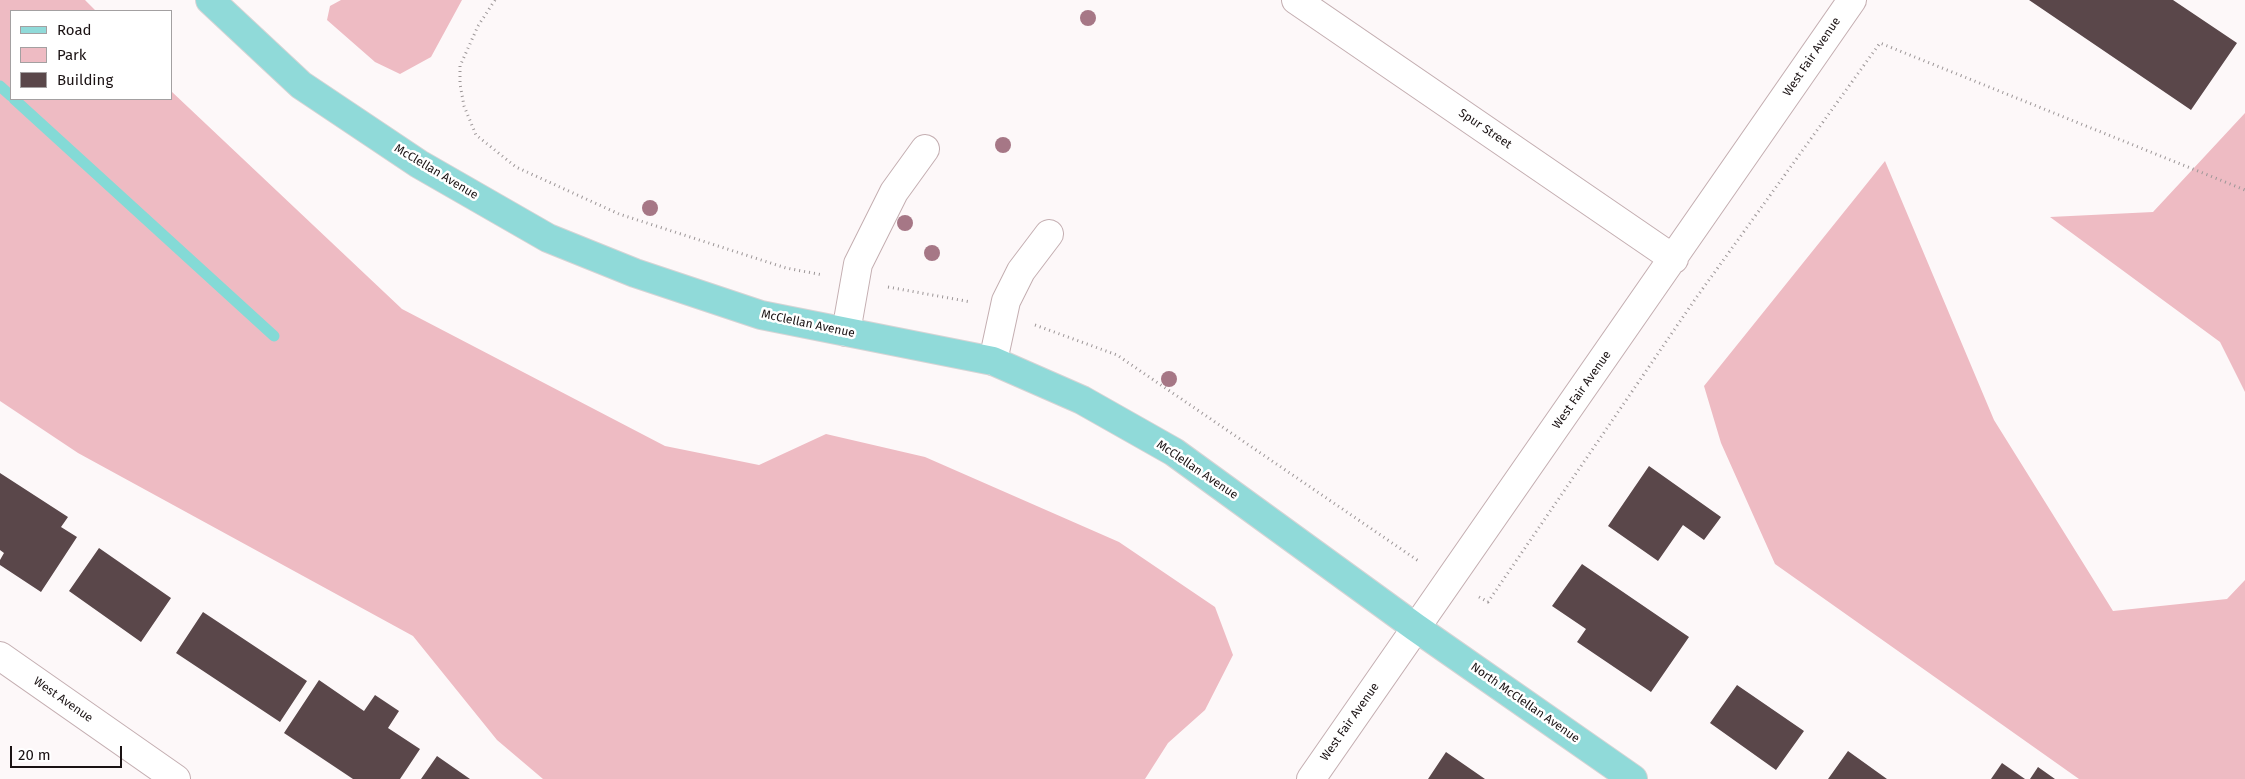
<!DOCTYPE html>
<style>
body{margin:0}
#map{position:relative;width:2245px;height:779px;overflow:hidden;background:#fdf8f9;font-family:"Fira Sans",sans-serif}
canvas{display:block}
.legend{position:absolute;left:10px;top:10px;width:162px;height:90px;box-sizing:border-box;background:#fff;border:1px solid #a3a0a1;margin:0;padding:6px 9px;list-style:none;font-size:15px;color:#1a1213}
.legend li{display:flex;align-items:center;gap:10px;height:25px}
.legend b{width:25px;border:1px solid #a3a0a1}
.scale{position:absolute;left:10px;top:746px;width:112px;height:22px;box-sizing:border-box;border:2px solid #1a1213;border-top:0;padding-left:6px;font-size:15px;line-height:18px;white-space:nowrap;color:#1a1213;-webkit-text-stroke:4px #fff;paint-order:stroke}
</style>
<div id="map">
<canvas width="2245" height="779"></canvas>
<ul class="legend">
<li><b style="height:6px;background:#90dad9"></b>Road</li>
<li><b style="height:14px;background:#eebbc3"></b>Park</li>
<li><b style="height:14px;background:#5a474a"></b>Building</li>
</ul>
<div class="scale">20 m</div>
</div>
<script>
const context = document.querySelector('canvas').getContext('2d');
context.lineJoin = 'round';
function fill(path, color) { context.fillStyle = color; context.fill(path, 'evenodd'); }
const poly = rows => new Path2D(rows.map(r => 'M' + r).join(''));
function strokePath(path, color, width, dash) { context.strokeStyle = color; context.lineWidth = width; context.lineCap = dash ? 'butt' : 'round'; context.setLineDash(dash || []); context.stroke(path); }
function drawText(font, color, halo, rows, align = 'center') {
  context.font = font + ' "Fira Sans",sans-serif'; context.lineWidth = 5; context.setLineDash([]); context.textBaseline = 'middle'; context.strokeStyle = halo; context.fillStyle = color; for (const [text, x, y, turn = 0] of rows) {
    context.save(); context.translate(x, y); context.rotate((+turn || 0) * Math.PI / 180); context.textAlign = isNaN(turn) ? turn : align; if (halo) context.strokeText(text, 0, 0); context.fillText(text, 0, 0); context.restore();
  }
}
fill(poly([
 [0,0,85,0,96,11,11,11,11,99,171,99,171,91,402,309,665,446,759,465,826,434,925,457,1119,542,1215,607,1233,655,1205,710,1168,743,1145,779,543,779,497,740,413,636,78,453,0,401],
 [341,0,462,0,431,57,400,74,375,62,327,20,330,6],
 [2245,113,2245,392,2220,342,2050,217,2153,212],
 [1885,161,1994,420,2113,611,2227,599,2245,580,2245,779,2079,779,1775,564,1721,443,1704,386]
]), '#eebbc3');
strokePath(poly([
 [0,86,11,96],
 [14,99,274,336]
]), '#84dad6', 11);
fill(poly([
 [2029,0,2173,0,2237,43,2191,110],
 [1649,466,1721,517,1704,540,1683,525,1658,561,1608,526],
 [0,473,68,517,61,527,77,537,41,592,0,565,0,560,4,553,0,550],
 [99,548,171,598,141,642,69,591],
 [1582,564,1689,637,1651,692,1577,642,1586,629,1552,606],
 [203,612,307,681,280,722,176,653],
 [319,680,364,711,375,695,399,711,388,728,420,749,400,779,353,779,284,733],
 [1737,685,1804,731,1776,770,1710,723],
 [1848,751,1887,779,1828,779],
 [1446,752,1485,779,1428,779],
 [437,756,470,779,421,779],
 [2002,763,2025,779,1991,779],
 [2038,767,2055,779,2030,779]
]), '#5a474a');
const minor = poly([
 [1296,0,1674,259],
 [846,332,858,264,894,192,925,149],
 [993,361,1006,301,1021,271,1049,234],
 [0,656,176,779],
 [1311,779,1852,0]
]);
const major = poly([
 [210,0,301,85,419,164,548,238,635,273,761,315,993,361,1082,400,1174,452,1415,627,1633,779]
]);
strokePath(minor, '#c4aeb1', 30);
strokePath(major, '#d6d4d5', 30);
strokePath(poly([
 [495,0,478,26,460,66,460,84,464,106,476,135,516,167,619,214,786,268,823,275],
 [888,287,971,302],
 [1035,325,1117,355,1420,562],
 [1479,597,1488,602,1696,298,1880,43,2245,190]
]), '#9c9697', 3, [1, 4]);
strokePath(minor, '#fff', 28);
strokePath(major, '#90dad9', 28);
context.fillStyle = '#a67786';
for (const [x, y] of [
 [1088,18],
 [1003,145],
 [650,208],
 [905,223],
 [932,253],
 [1169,379]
]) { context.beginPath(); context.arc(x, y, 8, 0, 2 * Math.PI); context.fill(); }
drawText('12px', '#1a1213', '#fff', [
 ["West Fair Avenue",1812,57,-56],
 ["Spur Street",1485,129,34],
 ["McClellan Avenue",436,172,31],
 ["McClellan Avenue",808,324,12],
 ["West Fair Avenue",1582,390,-55],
 ["McClellan Avenue",1197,470,34],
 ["West Avenue",63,700,35],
 ["North McClellan Avenue",1525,703,35],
 ["West Fair Avenue",1350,722,-55]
]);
</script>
